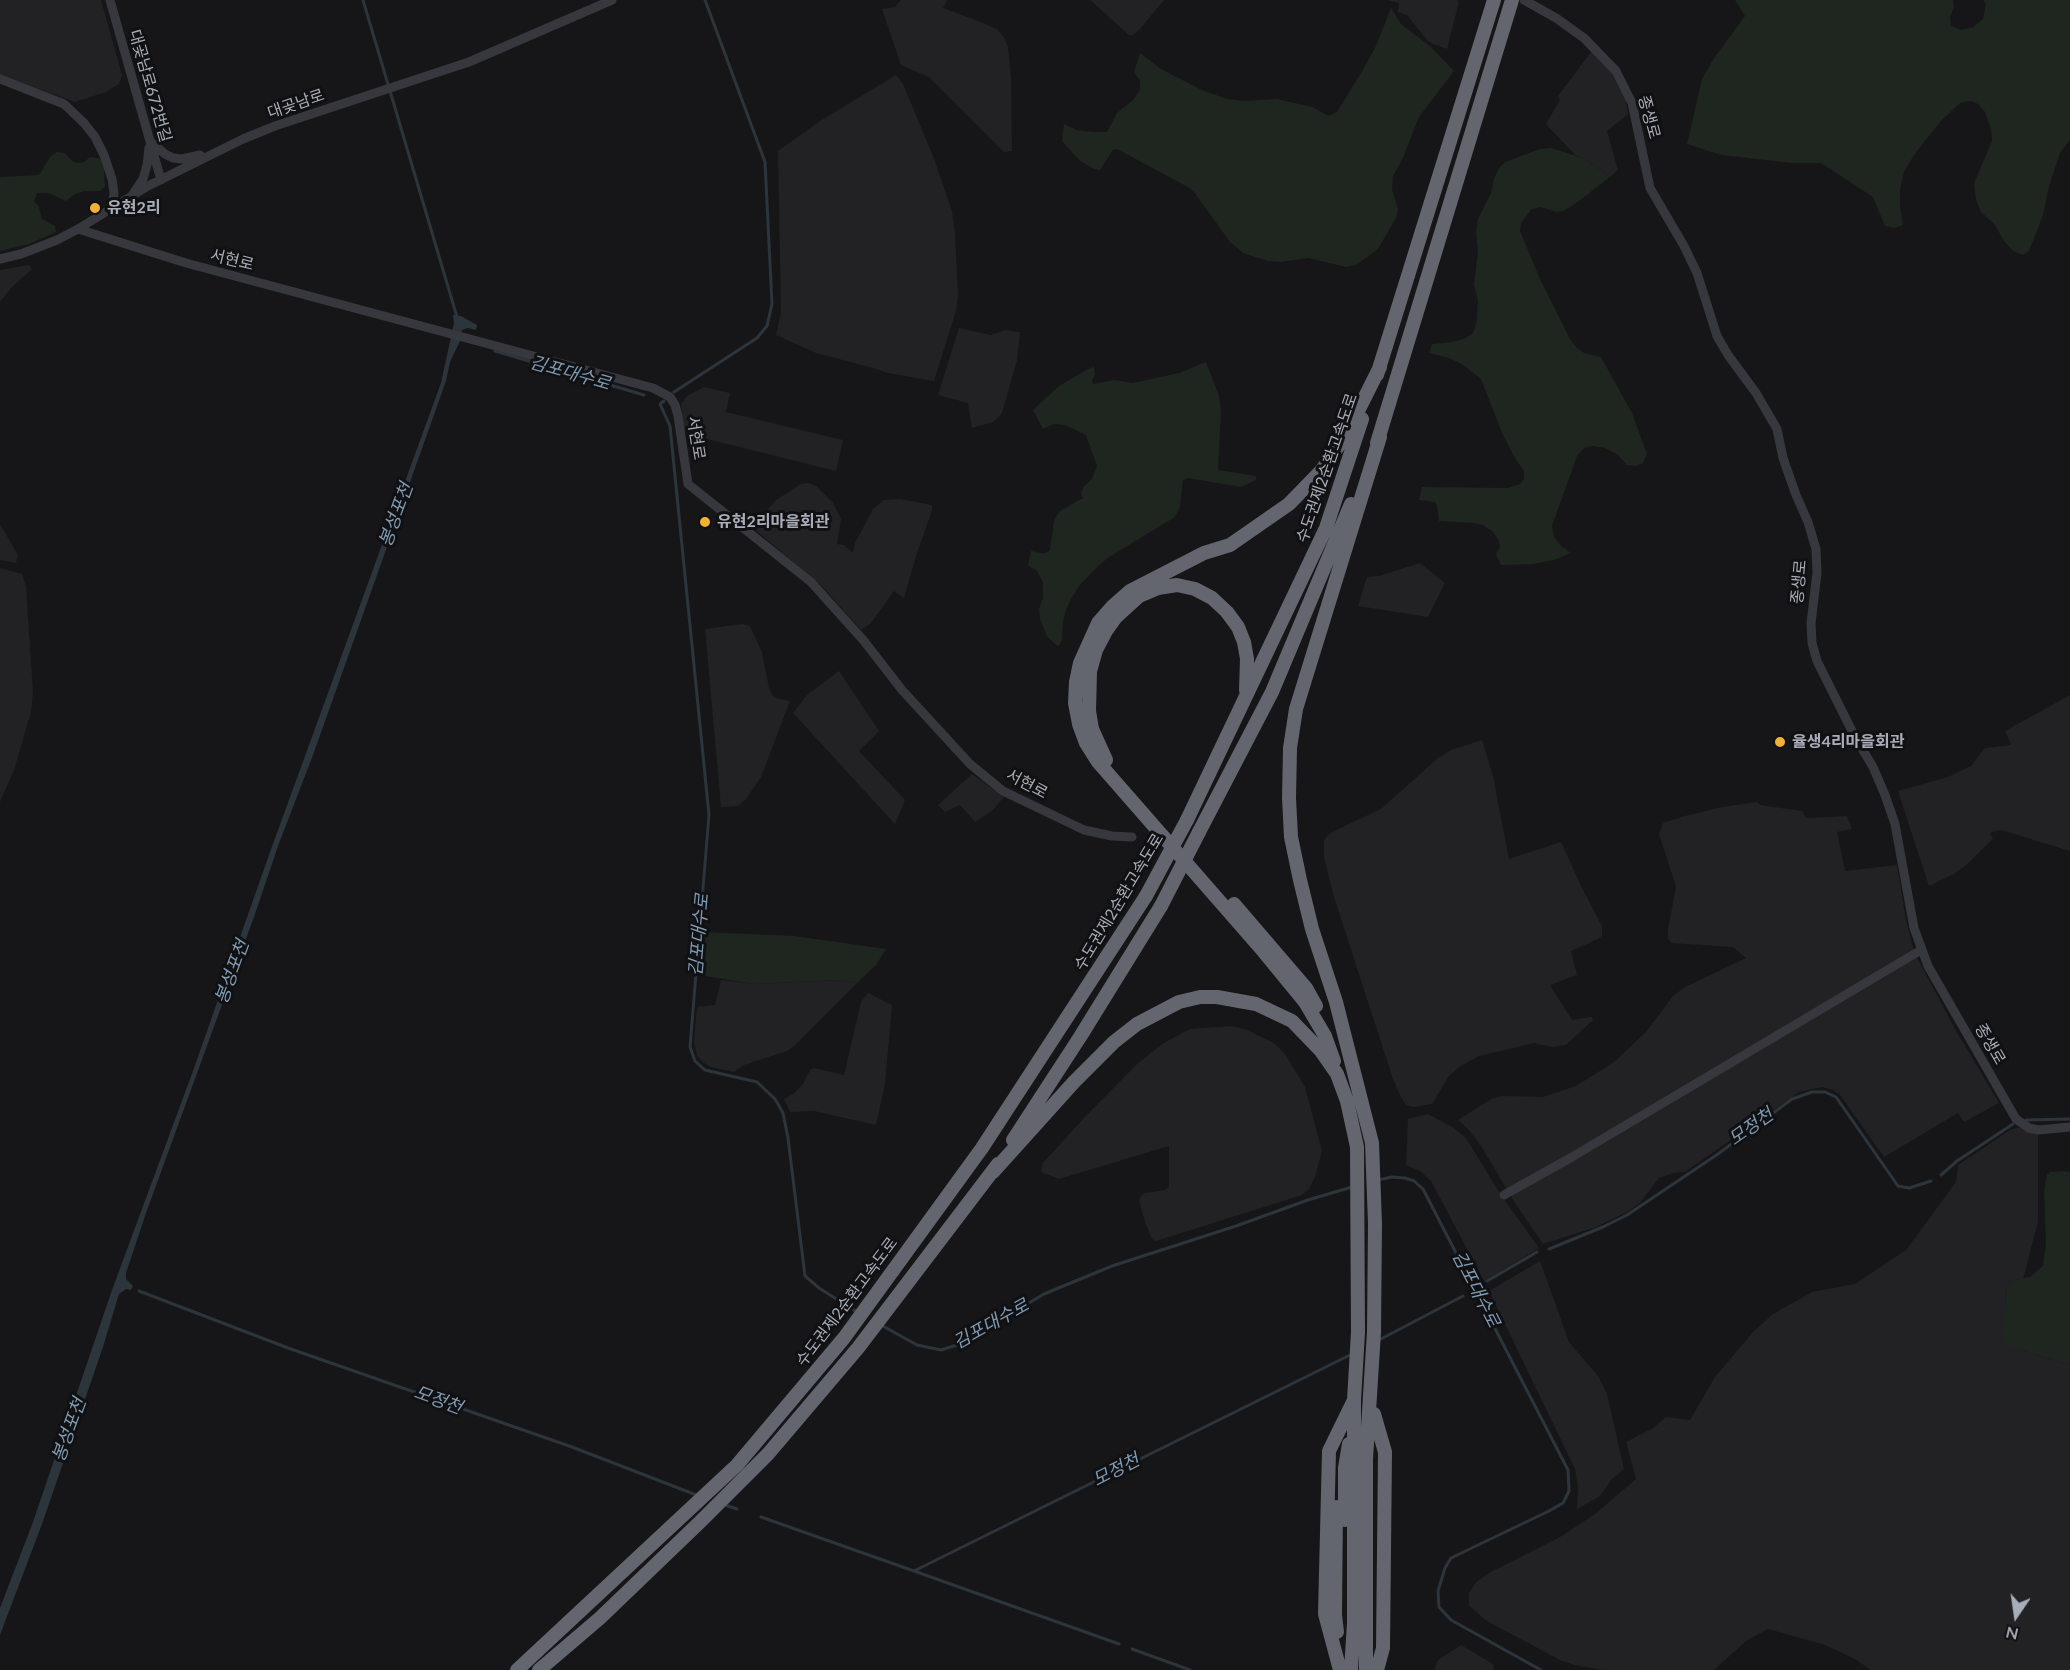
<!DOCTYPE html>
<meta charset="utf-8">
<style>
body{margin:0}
#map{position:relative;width:2070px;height:1670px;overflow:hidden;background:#161618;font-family:Lato,sans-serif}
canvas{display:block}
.north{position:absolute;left:1986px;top:1586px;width:60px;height:60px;-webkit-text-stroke:4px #111113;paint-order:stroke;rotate:193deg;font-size:16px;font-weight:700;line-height:24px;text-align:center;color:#a8adb8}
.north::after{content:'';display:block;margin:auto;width:21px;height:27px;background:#a8adb8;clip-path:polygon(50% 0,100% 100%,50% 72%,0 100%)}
</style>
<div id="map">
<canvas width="2070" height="1670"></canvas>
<div class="north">N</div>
</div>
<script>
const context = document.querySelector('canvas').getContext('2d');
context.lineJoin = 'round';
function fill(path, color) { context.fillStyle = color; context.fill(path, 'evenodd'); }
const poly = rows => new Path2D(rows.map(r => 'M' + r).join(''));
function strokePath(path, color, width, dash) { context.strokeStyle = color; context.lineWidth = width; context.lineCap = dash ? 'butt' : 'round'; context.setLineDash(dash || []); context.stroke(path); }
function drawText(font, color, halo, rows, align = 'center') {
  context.font = font + ' Lato,"Noto Sans KR",sans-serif'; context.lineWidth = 6; context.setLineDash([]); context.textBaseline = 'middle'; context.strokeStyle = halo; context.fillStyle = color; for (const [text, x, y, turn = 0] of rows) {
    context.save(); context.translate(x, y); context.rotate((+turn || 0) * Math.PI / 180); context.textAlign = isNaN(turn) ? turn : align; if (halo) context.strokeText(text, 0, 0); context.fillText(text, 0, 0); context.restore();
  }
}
fill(poly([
 [0,0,101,0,122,75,119,84,106,92,75,102,0,75],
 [901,0,947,0,943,8,981,22,998,30,1005,39,1008,47,1011,77,1012,151,1004,152,929,77,901,65,882,9,895,7],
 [1090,0,1164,0,1140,29,1133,35,1129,35],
 [1388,0,1457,0,1459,2,1447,49,1433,44,1427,40,1407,15,1398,12,1399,3],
 [1594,48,1603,57,1625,96,1628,114,1607,131,1618,170,1610,177,1583,158,1575,155,1546,124,1560,100,1558,96],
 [896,75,903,84,933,156,952,211,955,234,958,295,956,311,934,381,888,373,873,368,816,353,776,335,781,312,778,151,820,121],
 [29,265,32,269,12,287,0,302,0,270],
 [959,328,991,335,1005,330,1020,332,1017,360,1002,413,993,422,972,428,968,403,938,395],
 [704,387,730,393,726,412,843,440,836,471,687,434,683,426,681,404,687,396],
 [809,483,816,486,833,503,841,519,837,544,844,545,853,553,855,543,873,509,884,500,900,499,932,505,932,510,916,556,904,598,894,591,870,624,861,630,822,586,752,527,776,500,801,484],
 [0,524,18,555,16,563,0,560],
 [1420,563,1445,583,1428,617,1358,606,1367,577,1379,576],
 [0,568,22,574,26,587,33,692,31,712,14,770,0,802],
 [742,624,750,626,762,652,769,688,772,695,776,698,790,701,761,777,746,799,738,806,721,807,705,629],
 [839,671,879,731,859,751,905,800,895,824,793,713,807,695],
 [2070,695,2070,851,2001,830,1996,831,1990,833,1993,839,1966,865,1954,874,1929,886,1898,791,1948,777,1971,766,1985,748,2011,745,2005,731],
 [1482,740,1493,776,1509,859,1561,842,1581,886,1602,926,1602,936,1598,939,1571,951,1577,975,1550,985,1572,1020,1590,1017,1592,1017,1593,1020,1566,1045,1552,1047,1534,1043,1479,1056,1459,1067,1449,1076,1432,1104,1413,1107,1406,1105,1401,1097,1393,1079,1334,897,1324,857,1324,841,1328,835,1334,831,1381,809,1438,758,1451,750],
 [972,774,1004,797,993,810,975,822,960,805,945,812,938,805],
 [1757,802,1760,805,1802,811,1806,818,1847,816,1852,829,1837,832,1845,871,1897,865,1906,920,1914,952,1955,1029,1999,1103,1964,1122,1958,1113,1884,1157,1840,1095,1833,1090,1822,1087,1799,1092,1685,1172,1673,1173,1659,1178,1640,1203,1627,1212,1596,1227,1543,1244,1515,1203,1481,1146,1468,1129,1458,1120,1491,1099,1503,1096,1543,1097,1576,1086,1614,1062,1646,1032,1673,996,1685,987,1746,958,1733,947,1671,943,1668,938,1668,930,1676,886,1659,834,1663,823,1685,816,1722,807],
 [721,980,754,984,840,980,857,983,794,1046,787,1051,744,1065,734,1072,711,1067,704,1063,697,1056,694,1042,697,1007,715,1005],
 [868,993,892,1005,885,1084,876,1125,814,1111,790,1112,784,1099,793,1094,803,1084,810,1070,814,1068,844,1075,861,1002],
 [1233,1026,1247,1030,1274,1043,1285,1054,1305,1087,1322,1151,1315,1177,1309,1189,1302,1195,1156,1241,1152,1239,1145,1222,1139,1200,1142,1195,1145,1193,1165,1190,1169,1187,1169,1146,1059,1179,1041,1172,1043,1163,1084,1118,1136,1065,1162,1044,1190,1029],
 [1428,1114,1454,1128,1466,1138,1501,1195,1539,1248,1484,1281,1431,1181,1420,1171,1406,1165,1408,1119],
 [2020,1127,2026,1131,2038,1134,2038,1222,2023,1279,2014,1280,2007,1285,2005,1302,2018,1349,2070,1365,2070,1670,1871,1670,1855,1659,1825,1645,1768,1629,1746,1641,1714,1670,1603,1670,1574,1665,1560,1660,1487,1621,1469,1606,1469,1593,1476,1582,1491,1572,1560,1537,1595,1514,1636,1479,1626,1442,1653,1428,1666,1417,1690,1420,1715,1377,1753,1332,1773,1314,1812,1292,1855,1284,1906,1250,1956,1182,1958,1165,2010,1130],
 [1540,1261,1569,1342,1598,1376,1607,1394,1624,1469,1611,1480,1600,1496,1577,1509,1578,1487,1575,1469,1489,1291],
 [1461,1645,1493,1664,1494,1670,1434,1670,1438,1660]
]), '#222225');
fill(poly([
 [1735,0,1953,0,1954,7,1950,17,1951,26,1961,30,1973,27,1983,19,1986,4,1983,0,2070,0,2070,140,2060,153,2049,186,2043,215,2029,251,2023,255,2013,251,2004,241,1995,225,1981,212,1976,200,1974,183,1992,141,1991,129,1985,112,1978,104,1971,101,1960,103,1941,121,1914,155,1904,172,1900,189,1900,205,1903,225,1894,228,1885,226,1873,197,1821,163,1792,163,1721,155,1687,144,1702,79,1714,58,1745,16],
 [1391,8,1401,24,1431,47,1454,71,1419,117,1402,160,1393,176,1392,190,1398,209,1396,218,1378,249,1356,265,1346,267,1308,258,1281,262,1268,261,1243,253,1230,242,1194,192,1186,186,1117,149,1113,150,1100,170,1094,169,1079,160,1062,141,1064,124,1077,130,1093,132,1107,132,1117,113,1133,100,1140,90,1140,81,1134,72,1140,53,1161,69,1202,90,1227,99,1244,101,1277,99,1312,107,1329,116,1337,112,1364,68,1376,46],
 [1551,148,1583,158,1610,177,1575,204,1563,211,1556,212,1541,207,1532,209,1521,223,1520,231,1540,279,1570,339,1577,348,1584,353,1601,357,1632,413,1647,454,1643,463,1636,466,1627,465,1618,455,1605,448,1592,446,1584,448,1577,456,1552,526,1554,537,1561,546,1571,553,1554,560,1533,564,1501,565,1496,554,1500,546,1498,539,1492,531,1483,525,1473,523,1439,521,1437,505,1435,502,1419,500,1422,487,1508,488,1520,484,1524,479,1524,471,1516,460,1502,433,1481,379,1462,364,1449,358,1429,353,1432,344,1453,342,1466,338,1473,333,1477,321,1478,300,1474,284,1478,253,1476,232,1478,219,1491,193,1494,179,1499,168,1505,162,1540,149],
 [57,152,65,153,71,160,77,163,84,162,90,157,98,158,101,160,104,170,105,187,100,191,84,191,75,194,66,201,48,193,37,193,34,201,39,207,42,219,55,226,56,232,29,244,0,251,0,177,39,175,50,157],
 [1206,362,1219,396,1221,410,1218,470,1256,476,1256,480,1241,487,1188,478,1183,480,1180,506,1175,517,1109,557,1097,567,1079,586,1071,599,1066,610,1063,621,1062,639,1060,645,1057,646,1047,636,1040,619,1039,609,1043,598,1043,582,1037,571,1028,565,1031,551,1041,553,1046,553,1050,550,1054,521,1057,515,1060,511,1083,498,1081,494,1083,487,1092,479,1097,466,1086,435,1065,425,1054,424,1043,429,1033,410,1059,386,1088,369,1094,367,1095,375,1092,380,1093,384,1114,380,1133,383,1179,373],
 [702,932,794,936,886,949,876,965,857,983,840,980,754,984,699,975],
 [2064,1171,2070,1172,2070,1365,2018,1349,2008,1345,2002,1338,2007,1285,2014,1280,2030,1277,2043,1266,2046,1244,2044,1190,2047,1175,2050,1172]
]), '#1e261f');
fill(poly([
 [453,315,461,316,477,325,476,330,468,328,462,330,460,341,450,362,446,381,313,755,278,846,254,917,146,1213,126,1273,126,1279,133,1286,131,1290,126,1289,119,1294,103,1347,42,1524,0,1635,0,1608,33,1522,112,1290,193,1071,270,852,441,383,454,323]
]), '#2c353c');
strokePath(poly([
 [363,0,457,317],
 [495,351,644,395],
 [674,392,757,338,767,326,772,304,765,162,705,0],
 [664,401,660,404,670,426,709,815,690,1047,695,1061,705,1070,757,1082,775,1099,783,1113,788,1138,805,1276,819,1288,857,1312],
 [2026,1120,2070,1119],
 [1941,1175,1957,1161,2013,1124],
 [1378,1180,1392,1177,1405,1178,1414,1181,1423,1189,1568,1470,1569,1491,1563,1503,1549,1511,1451,1558,1445,1568,1438,1591,1439,1607,1451,1620,1541,1670],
 [1549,1249,1603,1227,1627,1215,1718,1154,1792,1099,1812,1092,1825,1092,1836,1097,1898,1186,1909,1188,1931,1181],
 [1487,1281,1537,1252],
 [139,1291,288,1348,572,1447,699,1496],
 [881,1325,917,1345,941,1350,960,1344,1044,1294,1112,1266,1236,1226,1308,1200,1352,1187],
 [1377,1341,1463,1296],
 [725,1505,737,1509],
 [761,1517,914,1571,1352,1354],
 [914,1571,1119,1644],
 [1132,1649,1190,1670]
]), '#2c353c', 3);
strokePath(poly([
 [110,0,161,180],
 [1524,0,1556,18,1584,38,1616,71,1632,103,1650,188,1684,246,1697,273,1717,336,1728,355,1756,393,1777,429,1783,458,1796,495,1808,522,1816,549,1817,573,1811,623,1812,643,1817,661,1854,735,1873,767,1885,795,1895,824,1914,928,1928,966,2016,1119,2029,1128,2039,1130,2070,1127],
 [0,79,64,104,84,123,95,137,104,155,112,179,114,193,112,209],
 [151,142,165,154,173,158,182,159,200,155],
 [133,194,143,179,147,165,149,148],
 [78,229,186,263,653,388,670,397,675,405,678,416,688,484,811,582,864,641,902,690,970,764,1003,791,1084,830,1112,836,1132,837],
 [0,259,21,254,57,240,78,229,148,186,243,139,275,126,469,62,612,0],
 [1504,1195,1572,1157,1921,950]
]), '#37383d', 9);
strokePath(poly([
 [1377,375,1494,0],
 [1377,443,1512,0],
 [1106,760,1092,729,1089,711,1090,671,1096,650,1106,631,1116,617,1139,596,1158,588,1177,585,1195,589,1212,598,1227,612,1238,627,1244,642,1247,659,1246,690],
 [1187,820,1326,528,1362,419],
 [1199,832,1272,692,1351,504],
 [1234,904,1306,988,1316,1006],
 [1334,1061,1325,1036,1305,1002,1264,952,1098,762,1086,743,1079,724,1075,703,1076,682,1080,663,1098,623,1113,606,1130,591,1204,553,1230,545,1289,504,1322,470,1347,433,1380,367],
 [1013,1140,1080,1037,1161,906],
 [993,1172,1074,1082,1114,1042,1137,1024,1179,1002,1200,997,1217,997,1256,1004,1292,1021,1321,1051,1337,1074,1347,1101,1357,1147,1358,1332,1354,1400,1354,1623,1351,1670],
 [1374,1414,1385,1452,1383,1648,1377,1670],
 [1336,1507,1335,1615,1337,1632],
 [1345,1520,1345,1468,1349,1444],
 [517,1670,737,1465,844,1338,982,1148,1146,896],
 [539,1670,600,1618,701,1521,768,1454,858,1348,998,1164],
 [1340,1670,1325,1614,1329,1451,1353,1402],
 [1366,1670,1366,1459,1374,1332,1375,1224,1372,1143,1336,1002,1312,929,1300,880,1291,837,1289,798,1290,748,1296,709,1380,437]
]), '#63666e', 14);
strokePath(poly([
 [1146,896,1187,820],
 [1161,906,1199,832]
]), '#63666e', 14);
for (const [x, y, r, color] of [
 [95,208,6,"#f2b134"],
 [705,522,6,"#f2b134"],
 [1780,742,6,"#f2b134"]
]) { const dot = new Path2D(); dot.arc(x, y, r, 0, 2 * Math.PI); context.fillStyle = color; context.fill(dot); strokePath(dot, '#111113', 2); }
drawText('16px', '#a8adb8', '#111113', [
 ["대곶남로672번길",150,86,74],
 ["대곶남로",296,104,-19],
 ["종생로",1649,117,75],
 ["서현로",232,260,14],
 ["서현로",696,438,81],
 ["수도권제2순환고속도로",1327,468,-71],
 ["종생로",1799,582,-85],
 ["서현로",1027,784,28],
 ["수도권제2순환고속도로",1119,902,-59],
 ["종생로",1990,1044,60],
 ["수도권제2순환고속도로",847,1302,-53]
]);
drawText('bold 16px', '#a8adb8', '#111113', [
 ["유현2리",107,208],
 ["유현2리마을회관",717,522],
 ["율생4리마을회관",1792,742]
], 'left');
drawText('italic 18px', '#7f9bb3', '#111113', [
 ["김포대수로",570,373,16],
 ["봉성포천",396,515,-70],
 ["김포대수로",699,935,-85],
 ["봉성포천",232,972,-70],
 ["모정천",1751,1127,-35],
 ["김포대수로",1476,1289,63],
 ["김포대수로",991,1324,-29],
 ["모정천",438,1400,20],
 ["봉성포천",69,1430,-70],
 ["모정천",1116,1470,-27]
]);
</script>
